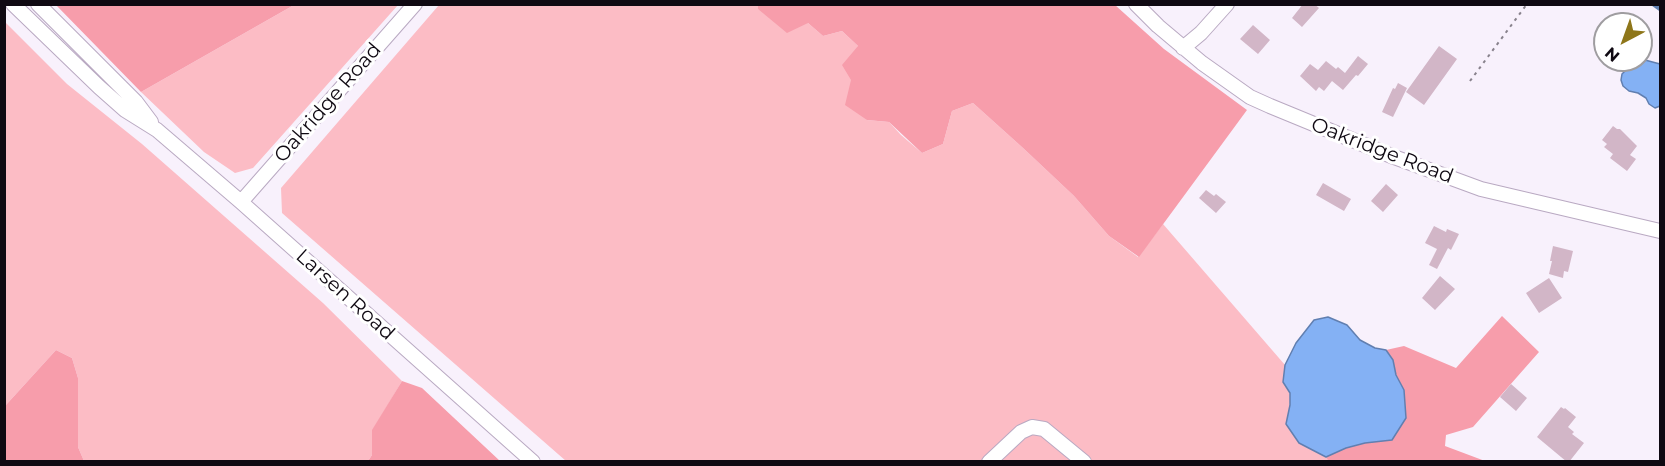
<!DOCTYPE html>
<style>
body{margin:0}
#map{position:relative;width:1665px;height:466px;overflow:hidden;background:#f8f1fc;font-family:Montserrat,sans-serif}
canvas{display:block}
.frame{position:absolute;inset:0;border:6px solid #0f0912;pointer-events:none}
.north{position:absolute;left:1593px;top:12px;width:60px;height:60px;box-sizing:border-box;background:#fff;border:2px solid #9f9da0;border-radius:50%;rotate:221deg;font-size:16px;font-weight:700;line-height:24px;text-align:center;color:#0f0912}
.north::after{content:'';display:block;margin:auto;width:21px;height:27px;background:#8e761a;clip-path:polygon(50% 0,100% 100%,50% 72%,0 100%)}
</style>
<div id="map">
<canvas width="1665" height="466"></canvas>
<div class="frame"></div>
<div class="north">N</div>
</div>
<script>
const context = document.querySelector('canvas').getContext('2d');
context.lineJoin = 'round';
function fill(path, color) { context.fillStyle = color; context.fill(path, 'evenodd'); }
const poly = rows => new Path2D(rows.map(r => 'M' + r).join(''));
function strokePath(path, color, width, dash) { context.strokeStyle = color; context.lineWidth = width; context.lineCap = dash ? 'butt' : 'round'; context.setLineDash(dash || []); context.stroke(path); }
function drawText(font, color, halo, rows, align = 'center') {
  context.font = font + ' Montserrat,sans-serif'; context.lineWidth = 6; context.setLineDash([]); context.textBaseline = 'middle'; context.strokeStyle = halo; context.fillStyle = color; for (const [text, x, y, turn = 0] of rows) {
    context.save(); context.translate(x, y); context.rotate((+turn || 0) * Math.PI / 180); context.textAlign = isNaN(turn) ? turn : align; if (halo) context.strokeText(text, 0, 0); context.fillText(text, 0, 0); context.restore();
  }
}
fill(poly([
 [294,5,398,5,253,168,235,173,204,152,141,92],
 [439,5,758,5,758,9,808,23,823,36,842,31,858,46,851,80,867,120,889,122,901,135,922,153,943,144,952,111,973,103,1023,148,1074,196,1109,236,1138,257,1163,224,1285,365,1283,382,1290,393,1290,405,1286,424,1299,443,1326,457,1329,461,566,461,282,213,281,188],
 [4,21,67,84,142,144,323,303,402,381,373,430,372,455,368,461,84,461,78,447,78,378,72,358,56,350,5,406]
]), '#fcbcc5');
fill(poly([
 [56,5,294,5,141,92],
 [758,5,1115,5,1164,49,1247,110,1139,257,1109,236,1074,196,1023,148,973,103,952,111,943,144,922,153,889,122,867,120,845,105,851,80,842,65,858,46,842,31,823,36,808,23,787,33,758,9],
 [1502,316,1539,352,1473,427,1446,435,1445,446,1485,461,1329,462,1326,457,1346,448,1365,443,1392,440,1404,390,1396,375,1393,360,1386,350,1404,346,1456,368],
 [56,350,72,358,78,378,78,447,84,461,5,461,5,406],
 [402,381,422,388,500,461,368,461,372,455,372,430]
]), '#f79dab');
const water = poly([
 [1645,60,1660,64,1660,106,1655,108,1649,104,1646,98,1638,93,1629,91,1623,86,1621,80,1622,74,1630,66,1645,60],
 [1328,317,1347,325,1360,340,1375,348,1386,350,1393,360,1396,375,1404,390,1406,418,1392,440,1365,443,1346,448,1326,457,1299,443,1286,424,1290,405,1290,393,1283,382,1285,365,1296,343,1314,320,1328,317]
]);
fill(water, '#84b1f4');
strokePath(water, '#617fb0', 1.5);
strokePath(poly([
 [1653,4,1660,9]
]), '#617fb0', 4);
fill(poly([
 [1303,4,1314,4,1319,8,1302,27,1292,18],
 [1253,25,1270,40,1258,54,1240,39],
 [1439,46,1457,59,1424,105,1406,92],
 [1358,56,1368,64,1358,76,1356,75,1343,90,1332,81,1324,91,1319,87,1316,91,1300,76,1310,64,1318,70,1326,61,1336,69,1338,67,1345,73],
 [1398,83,1407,88,1393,117,1382,112,1393,88,1395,89],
 [1613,126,1617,129,1620,129,1637,146,1630,155,1636,159,1627,171,1610,158,1613,154,1604,147,1607,144,1602,140],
 [1323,183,1351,199,1344,211,1316,195],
 [1386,184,1398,195,1383,212,1371,201],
 [1206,190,1214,196,1216,194,1226,202,1216,213,1199,198],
 [1434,226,1446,232,1447,229,1459,234,1451,250,1448,248,1437,269,1429,265,1437,249,1425,243],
 [1553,246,1573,251,1568,272,1564,271,1563,278,1549,274,1552,261,1550,261],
 [1440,276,1455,289,1435,310,1422,298],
 [1549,278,1562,298,1539,313,1526,293],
 [1511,384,1527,398,1516,411,1500,397],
 [1561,407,1564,409,1565,408,1576,417,1568,427,1574,432,1572,434,1584,443,1569,462,1567,462,1537,437]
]), '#d2b6c7');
const minor = poly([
 [13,4,99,87,125,110,157,130,241,202,533,462],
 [38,4,136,102,151,122],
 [1136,4,1158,26,1202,63,1250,97,1270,106,1394,157,1481,189,1660,231],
 [1183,48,1201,33,1227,4],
 [241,202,415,4],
 [989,462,1021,432,1032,427,1044,429,1084,462]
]);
strokePath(minor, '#b9a9c2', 16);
strokePath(poly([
 [1470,81,1527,4]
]), '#88828c', 2, [3, 4.5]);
strokePath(minor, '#fff', 14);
drawText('20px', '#0f0912', '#fff', [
 ["Oakridge Road",328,103,-49],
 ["Oakridge Road",1382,151,21],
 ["Larsen Road",345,295,42]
]);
</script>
